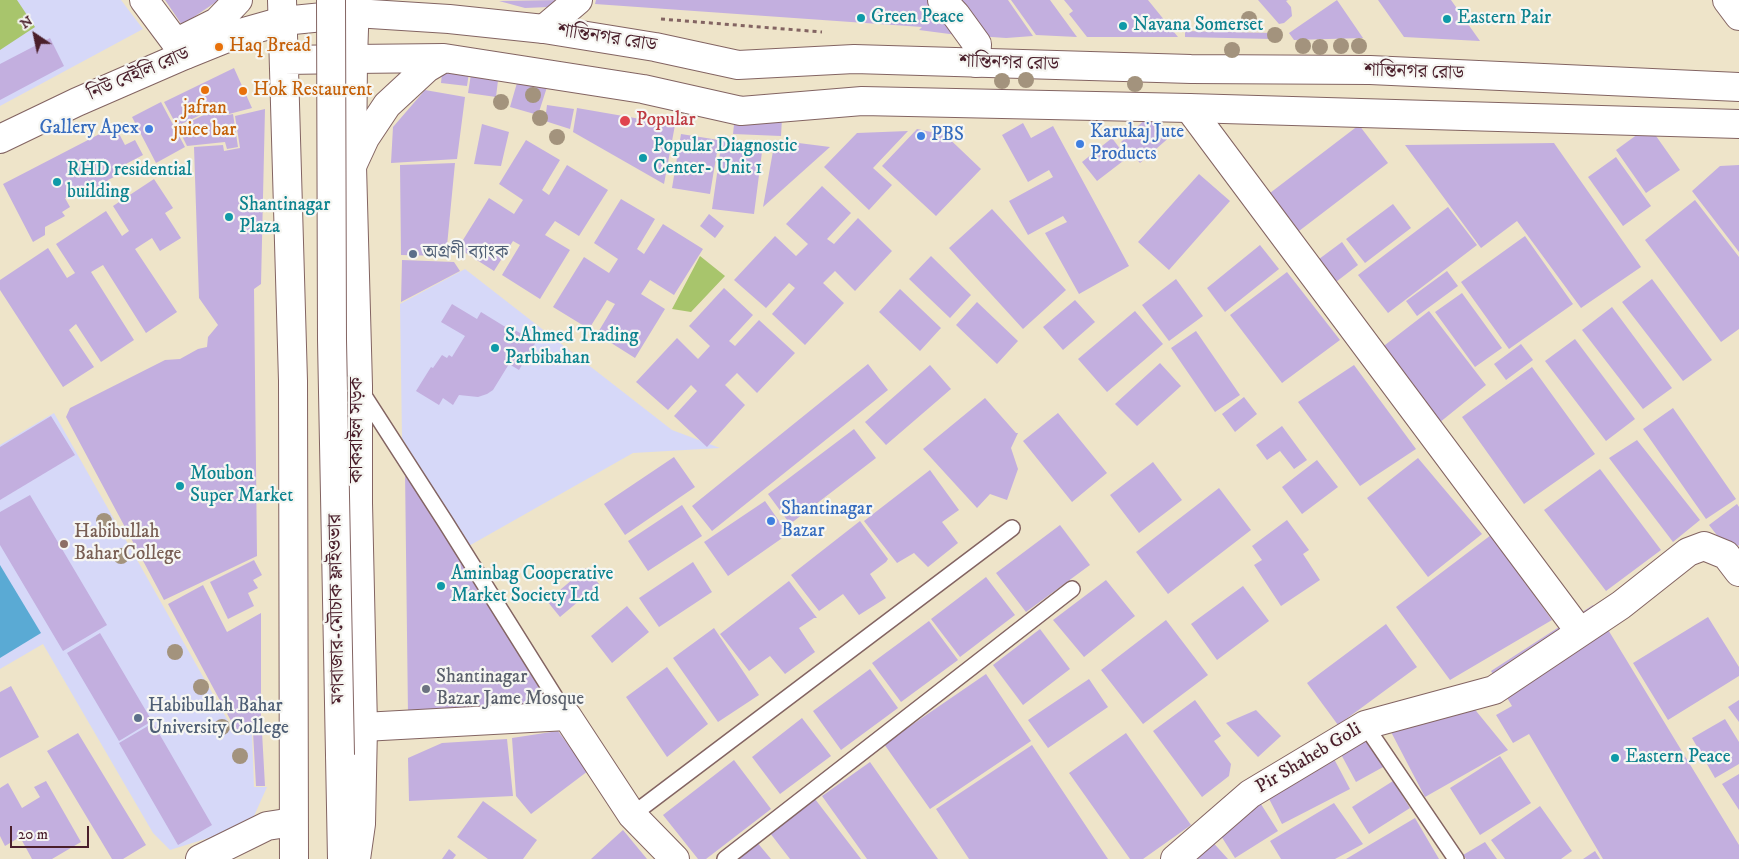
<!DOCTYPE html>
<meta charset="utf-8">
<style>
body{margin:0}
#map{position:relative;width:1739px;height:859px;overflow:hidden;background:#eee4c9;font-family:"IM FELL DW Pica",serif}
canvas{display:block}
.north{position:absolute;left:10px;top:10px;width:50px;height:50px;-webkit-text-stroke:4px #f6f6f2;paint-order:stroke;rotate:326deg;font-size:14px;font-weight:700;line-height:20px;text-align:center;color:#4a1f2b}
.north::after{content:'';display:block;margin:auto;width:18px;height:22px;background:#4a1f2b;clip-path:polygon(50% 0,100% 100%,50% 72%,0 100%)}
.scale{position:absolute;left:10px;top:826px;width:79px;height:22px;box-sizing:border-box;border:2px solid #4a1f2b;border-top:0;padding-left:6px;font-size:15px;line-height:18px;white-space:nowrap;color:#4a1f2b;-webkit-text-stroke:4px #f6f6f2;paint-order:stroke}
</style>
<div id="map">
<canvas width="1739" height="859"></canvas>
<div class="north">N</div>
<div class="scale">20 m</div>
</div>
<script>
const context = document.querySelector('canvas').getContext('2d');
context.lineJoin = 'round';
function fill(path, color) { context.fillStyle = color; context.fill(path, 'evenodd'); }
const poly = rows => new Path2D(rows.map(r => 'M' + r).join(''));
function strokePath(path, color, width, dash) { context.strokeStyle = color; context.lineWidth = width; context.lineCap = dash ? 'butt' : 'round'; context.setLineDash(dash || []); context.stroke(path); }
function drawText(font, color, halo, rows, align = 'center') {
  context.font = font + ' "IM FELL DW Pica","Noto Serif Bengali",serif'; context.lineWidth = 4.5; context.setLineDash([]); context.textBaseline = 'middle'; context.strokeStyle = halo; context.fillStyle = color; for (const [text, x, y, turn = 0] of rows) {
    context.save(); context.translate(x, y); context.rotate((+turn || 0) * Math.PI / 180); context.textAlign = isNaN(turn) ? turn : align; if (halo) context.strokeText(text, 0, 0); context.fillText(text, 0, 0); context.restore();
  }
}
fill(poly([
 [0,0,121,0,143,29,0,106],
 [465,269,672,430,720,448,633,453,467,547,402,438,400,304],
 [54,413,236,735,252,734,254,787,267,787,250,825,170,850,153,833,43,644,0,669,0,445]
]), '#d6d8f8');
fill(poly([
 [0,0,17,0,35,27,0,50],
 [700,256,725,276,691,312,672,309]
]), '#a8c56c');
fill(poly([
 [0,565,41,633,0,658]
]), '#5aaad4');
fill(poly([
 [165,0,219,0,182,25],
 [561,0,549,7,525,8,499,1],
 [596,0,931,0,965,36,919,30,922,27,595,4],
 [952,0,1008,0,1033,36,1006,38,977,36],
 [1011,0,1050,0,1077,37,1036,35],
 [1064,0,1148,0,1178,37,1087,37,1069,14,1073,11],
 [1258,0,1288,0,1286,1,1291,7,1292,16,1284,23,1279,24],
 [1337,0,1363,38,1294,40,1289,33],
 [1378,0,1451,0,1480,41,1404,37],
 [1185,31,1272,33,1271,39,1185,37],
 [50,38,64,66,0,100,0,64],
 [443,63,470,66,467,86,441,83],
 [234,68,252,108,229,114,224,104,177,126,164,102],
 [472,68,499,72,496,97,468,93],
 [519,76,548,84,538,115,510,107],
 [425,90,465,97,457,159,391,163,393,127],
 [161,102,185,147,156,163,132,117],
 [223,105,228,115,233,114,238,147,227,149,225,142,187,146,178,128],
 [547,105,574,109,570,129,545,121],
 [577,108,675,125,664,184,573,132],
 [265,109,261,284,254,289,257,556,164,600,66,417,70,408,165,360,180,359,198,349,207,347,208,337,218,325,199,298,194,147,223,145,224,151,240,148,235,116],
 [1152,113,1172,135,1140,163,1121,142],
 [735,115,782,118,781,136,733,134],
 [1023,123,1031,138,1053,126,1129,266,1079,294,1045,233,1067,222,1063,216,1028,235,1009,201,1053,177,1049,170,1028,182,1002,135],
 [482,124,509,132,501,166,474,164],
 [1359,125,1388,163,1299,231,1270,193],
 [115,126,125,145,135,140,143,155,122,166,122,173,108,180,108,186,97,190,91,197,80,198,76,193,65,198,70,207,62,212,65,216,45,227,45,235,33,242,3,184],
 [1649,126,1680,170,1646,193,1616,150],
 [938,128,981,169,936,216,882,166,917,129,931,132],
 [908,131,873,168,892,185,869,210,824,167,857,133],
 [681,134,719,140,710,194,672,188],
 [1112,138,1127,158,1097,181,1082,162],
 [722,139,763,144,754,214,712,209],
 [526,140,560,160,542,190,549,195,567,165,608,190,579,236,555,221,545,235,570,250,540,299,502,275,520,245,513,241,494,271,458,248,489,198,514,214,523,200,499,184],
 [775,140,830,147,763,207],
 [1554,143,1641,267,1581,308,1517,221,1481,248,1405,145],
 [1616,157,1651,206,1623,226,1588,177],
 [455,163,446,256,401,255,400,165],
 [1739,165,1739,252,1692,191,1720,166],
 [1199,174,1230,201,1169,270,1138,242],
 [154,179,173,208,165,213,181,238,160,251,152,238,135,249,177,312,146,333,103,265,91,272,134,340,101,362,76,324,69,330,94,367,63,387,0,290,0,280,48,248,67,278,75,273,56,244,106,211,122,236,129,231,113,206],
 [822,186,851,213,827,239,834,244,858,218,892,251,855,291,835,271,823,283,844,303,805,345,772,314,795,288,789,283,766,308,734,280,775,236,796,256,808,244,786,224],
 [621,199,655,219,637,249,644,254,663,224,703,249,674,295,650,280,641,294,665,309,635,358,597,334,615,304,607,300,589,329,553,307,584,257,609,273,618,259,594,243],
 [1695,200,1739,257,1739,329,1721,342,1645,240],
 [1393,204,1411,228,1365,263,1346,239],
 [1448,207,1477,245,1388,313,1358,275],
 [992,209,1066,290,1023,329,949,248],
 [709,214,724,226,715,238,700,226],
 [1525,236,1573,304,1509,349,1461,282],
 [1342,242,1358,265,1332,285,1315,262],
 [1260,245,1279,269,1225,312,1207,288],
 [931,256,971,295,950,318,909,279],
 [402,260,454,262,460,271,401,302],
 [1447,271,1458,286,1417,316,1406,301],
 [1287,272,1340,340,1282,383,1230,315],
 [1176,279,1203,316,1169,341,1142,305],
 [1652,279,1712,360,1683,381,1622,302],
 [724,288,753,315,729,341,735,346,759,320,795,353,757,393,737,373,725,385,745,405,707,447,674,416,697,391,691,385,668,410,636,382,677,338,698,359,710,346,689,326],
 [900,289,941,328,920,351,879,312],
 [1462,293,1502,348,1475,367,1435,312],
 [1075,300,1095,322,1063,350,1043,327],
 [977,302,1018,341,997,364,956,325],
 [452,304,477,319,481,312,512,331,513,329,536,342,519,370,509,364,493,390,487,394,478,397,459,395,453,405,443,398,439,405,416,391,431,367,433,368,442,355,447,358,449,355,452,357,465,336,441,322],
 [1612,307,1672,388,1643,409,1582,330],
 [1135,311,1163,344,1107,392,1078,359],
 [1429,311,1486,385,1434,427,1376,352],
 [1196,331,1240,395,1215,412,1171,348],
 [1575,339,1635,419,1606,441,1545,361],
 [1521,344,1533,360,1506,380,1494,364],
 [1160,363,1181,386,1137,426,1115,404],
 [868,364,888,390,712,531,692,506],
 [930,365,951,389,886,445,865,422],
 [1354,365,1416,449,1360,486,1298,402],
 [1532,367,1595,454,1524,504,1462,417],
 [1244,397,1257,414,1235,432,1222,414],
 [985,398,1016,433,1018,433,1011,448,1018,469,1007,500,990,494,977,508,923,449],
 [1673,408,1736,499,1706,519,1643,429],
 [1058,413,1107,473,1072,502,1023,441],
 [51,416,75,455,0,500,0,447],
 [1282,426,1307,460,1294,469,1280,451,1267,460,1256,445],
 [854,429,876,458,790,524,768,494],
 [1637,440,1700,520,1673,542,1609,458],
 [674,457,695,487,625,535,604,504],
 [1418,458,1482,534,1428,577,1367,498],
 [1317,460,1338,487,1302,514,1282,487],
 [1153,462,1182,500,1139,533,1110,495],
 [1600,469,1661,550,1606,591,1544,510],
 [405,470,548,702,408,715],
 [930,470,959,510,942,522,958,543,928,567,914,553,897,563,864,521],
 [1219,488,1251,530,1168,594,1136,552],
 [30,495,107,625,63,651,0,545,0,512],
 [765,501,788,534,728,576,704,542],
 [1737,504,1739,507,1739,545,1730,552,1709,525],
 [682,505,702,536,648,571,628,541],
 [1287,520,1309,550,1303,554,1320,580,1281,606,1254,565,1262,560,1252,546],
 [860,521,888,559,886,562,870,574,886,598,859,615,843,594,819,611,791,575],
 [1060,525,1090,565,1026,612,996,573],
 [1491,535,1552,620,1450,680,1396,607],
 [254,560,262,575,253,580,258,588,248,593,254,606,228,619,210,582],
 [693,562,712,592,659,627,639,598],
 [586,568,599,584,560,617,547,601],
 [986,577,1015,615,960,657,931,619],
 [1106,580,1135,616,1084,657,1053,620],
 [789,581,817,618,814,618,799,628,815,652,785,674,770,656,749,671,720,634],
 [203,585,227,632,261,613,261,728,237,732,168,604],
 [1243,586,1269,621,1217,660,1191,624],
 [1593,605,1739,845,1739,859,1603,859,1529,734,1513,743,1496,715,1512,706,1491,671],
 [627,606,649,632,612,663,591,636],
 [1708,617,1739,667,1739,676,1668,720,1633,663],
 [1166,620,1208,675,1143,724,1101,670],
 [929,621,958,660,901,702,872,663],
 [1386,624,1417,667,1338,725,1307,683],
 [714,628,759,695,718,722,673,658],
 [1040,629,1070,669,1023,705,993,665],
 [100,633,152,721,119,741,67,653],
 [667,667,708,724,667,757,626,697],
 [870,669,898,708,841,750,813,711],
 [986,674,1031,741,930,809,884,744],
 [1089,679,1108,707,1048,748,1028,720],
 [11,686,39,737,0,758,0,692],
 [1195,700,1221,736,1214,741,1231,764,1229,776,1202,797,1153,731],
 [1739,700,1739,722,1728,707],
 [1468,701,1508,750,1425,797,1390,730],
 [1256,710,1281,736,1258,757,1226,723],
 [802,718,831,756,780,794,752,757],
 [1725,719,1739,742,1739,764,1715,778,1692,738],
 [153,723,212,825,178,845,119,743],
 [558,731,588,771,531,814,516,796,512,738],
 [1367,731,1385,766,1356,782,1337,747],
 [253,732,262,732,265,786,256,786],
 [78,733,146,845,123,859,112,859,47,751],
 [1126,733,1191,825,1143,859,1130,859,1069,773],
 [507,739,513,796,409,801,408,758,442,743],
 [1032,745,1108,859,969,859,936,809],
 [1500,756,1531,803,1480,835,1450,788],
 [1333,757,1350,789,1282,824,1265,791],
 [734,760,771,809,706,859,698,859,663,815],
 [870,762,938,859,867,859,822,796],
 [1739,774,1739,810,1722,784],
 [46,781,81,842,52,859,32,859,20,837,5,846,0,836,0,788,8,783,22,808,40,797,34,787],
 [1393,781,1410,808,1369,834,1352,807],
 [815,799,861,859,790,859,770,833],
 [483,801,537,840,523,859,488,859,457,837],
 [1259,801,1278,831,1235,858,1216,828],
 [1334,803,1363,844,1335,859,1281,859,1270,841],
 [1540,806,1572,851,1561,859,1505,859,1491,840],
 [1415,818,1439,859,1346,859],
 [623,830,647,859,591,859],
 [1209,838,1228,859,1185,859],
 [756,841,771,859,735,859],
 [1485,842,1497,859,1466,859,1463,855],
 [449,849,456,855,453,859,442,859],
 [1595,851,1600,859,1583,859]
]), '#c3afdf');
const service = poly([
 [361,391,446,523,567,716],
 [1365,725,1456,859],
 [632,815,1012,528],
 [725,859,1072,589]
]);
const minor = poly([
 [144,0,185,55],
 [942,0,956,15,977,44,976,63],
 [1727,0,1739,16],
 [544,29,578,0],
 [1189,108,1580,632],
 [363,727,567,716,632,815,675,859],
 [1175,859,1250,794,1365,725,1494,690,1621,605,1688,552,1704,546,1726,555,1739,572]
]);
const tertiary = poly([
 [200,859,267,826,293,822]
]);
const secondary = poly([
 [355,13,449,19,544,29,655,47,738,65,854,59,1191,69,1370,70,1739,87],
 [187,37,217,22,238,0],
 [353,59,444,58,643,89,741,111,862,101,1189,108,1739,124],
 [0,139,77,102,185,55,237,34,283,21],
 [352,166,365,138,387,105,427,68,444,58]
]);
const primary = poly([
 [282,0,293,381,294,859],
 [355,0,353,59,352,166,358,386,358,503,363,727,361,824,356,859],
 [283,21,353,14],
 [284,60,353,59],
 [340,755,342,859]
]);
strokePath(service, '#836462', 18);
strokePath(minor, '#836462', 30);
strokePath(tertiary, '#836462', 30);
strokePath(secondary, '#836462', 30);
strokePath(primary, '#836462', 30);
strokePath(poly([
 [661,19,822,32]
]), '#836462', 3, [4, 4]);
strokePath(service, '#fff', 15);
strokePath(minor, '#fff', 28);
strokePath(tertiary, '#fff', 28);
strokePath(secondary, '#fff', 28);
strokePath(primary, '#fff', 28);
const primaryBridge = poly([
 [331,0,332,340,340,755]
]);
strokePath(primaryBridge, '#836462', 30, []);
strokePath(primaryBridge, '#fff', 28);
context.fillStyle = '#a3937d';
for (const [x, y] of [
 [1249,19],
 [1275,35],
 [1303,46],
 [1341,46],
 [1359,46],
 [1320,47],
 [1232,50],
 [1026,80],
 [1002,81],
 [1135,84],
 [533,95],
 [501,102],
 [540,118],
 [557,137],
 [104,521],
 [121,556],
 [175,652],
 [201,687],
 [222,727],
 [240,756]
]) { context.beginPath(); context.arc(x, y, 8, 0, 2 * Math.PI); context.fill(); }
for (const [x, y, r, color] of [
 [861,18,5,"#0f9aa8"],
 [1447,19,5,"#0f9aa8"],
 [1123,26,5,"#0f9aa8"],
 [219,47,5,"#e8710a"],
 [205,90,5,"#e8710a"],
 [243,91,5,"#e8710a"],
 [625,121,6,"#e0444e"],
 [149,129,5,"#3f7fe0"],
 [921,136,5,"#3f7fe0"],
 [1080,144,5,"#3f7fe0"],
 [643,158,5,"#0f9aa8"],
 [57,182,5,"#0f9aa8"],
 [229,217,5,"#0f9aa8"],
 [413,254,5,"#5c6f8a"],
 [495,348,5,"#0f9aa8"],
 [180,486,5,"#0f9aa8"],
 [771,521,5,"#3f7fe0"],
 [64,544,5,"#8d6e63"],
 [441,586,5,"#0f9aa8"],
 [426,689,5,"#6b7280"],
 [138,718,5,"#5c6f8a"],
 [1615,758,5,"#0f9aa8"]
]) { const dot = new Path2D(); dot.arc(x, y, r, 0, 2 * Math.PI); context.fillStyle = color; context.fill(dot); strokePath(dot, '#f6f6f2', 2); }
drawText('19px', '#0d838f', '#f6f6f2', [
 ["Green Peace",871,18],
 ["Eastern Pair",1457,19],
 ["Navana Somerset",1133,26],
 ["Popular Diagnostic",653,147],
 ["Center- Unit 1",653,169],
 ["RHD residential",67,171],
 ["building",67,193],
 ["Shantinagar",239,206],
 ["Plaza",239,228],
 ["S.Ahmed Trading",505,337],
 ["Parbibahan",505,359],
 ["Moubon",190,475],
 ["Super Market",190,497],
 ["Aminbag Cooperative",451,575],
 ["Market Society Ltd",451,597],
 ["Eastern Peace",1625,758]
], 'left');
drawText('19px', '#4a1f2b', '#f6f6f2', [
 ["শান্তিনগর রোড",607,39,9],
 ["শান্তিনগর রোড",1009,64,2],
 ["শান্তিনগর রোড",1414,73,2],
 ["নিউ বেইলি রোড",139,75,-23],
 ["কাকরাইল সড়ক",358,430,-90],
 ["মগবাজার-মৌচাক ফ্লাইওভার",338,609,-91],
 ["Pir Shaheb Goli",1309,759,-31]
]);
drawText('19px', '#c56008', '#f6f6f2', [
 ["Haq Bread",229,47],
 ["Hok Restaurent",253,91],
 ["jafran",205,109,"center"],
 ["juice bar",205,131,"center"]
], 'left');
drawText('19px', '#be3a42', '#f6f6f2', [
 ["Popular",636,121]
], 'left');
drawText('19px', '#366cbe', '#f6f6f2', [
 ["Gallery Apex",139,129,"right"],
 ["Karukaj Jute",1090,133],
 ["Products",1090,155],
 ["PBS",931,136],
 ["Shantinagar",781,510],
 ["Bazar",781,532]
], 'left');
drawText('19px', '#4e5e75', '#f6f6f2', [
 ["অগ্রণী ব্যাংক",423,254],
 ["Habibullah Bahar",148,707],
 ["University College",148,729]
], 'left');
drawText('19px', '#785e54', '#f6f6f2', [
 ["Habibullah",74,533],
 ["Bahar College",74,555]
], 'left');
drawText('19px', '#5b616d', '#f6f6f2', [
 ["Shantinagar",436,678],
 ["Bazar Jame Mosque",436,700]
], 'left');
</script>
